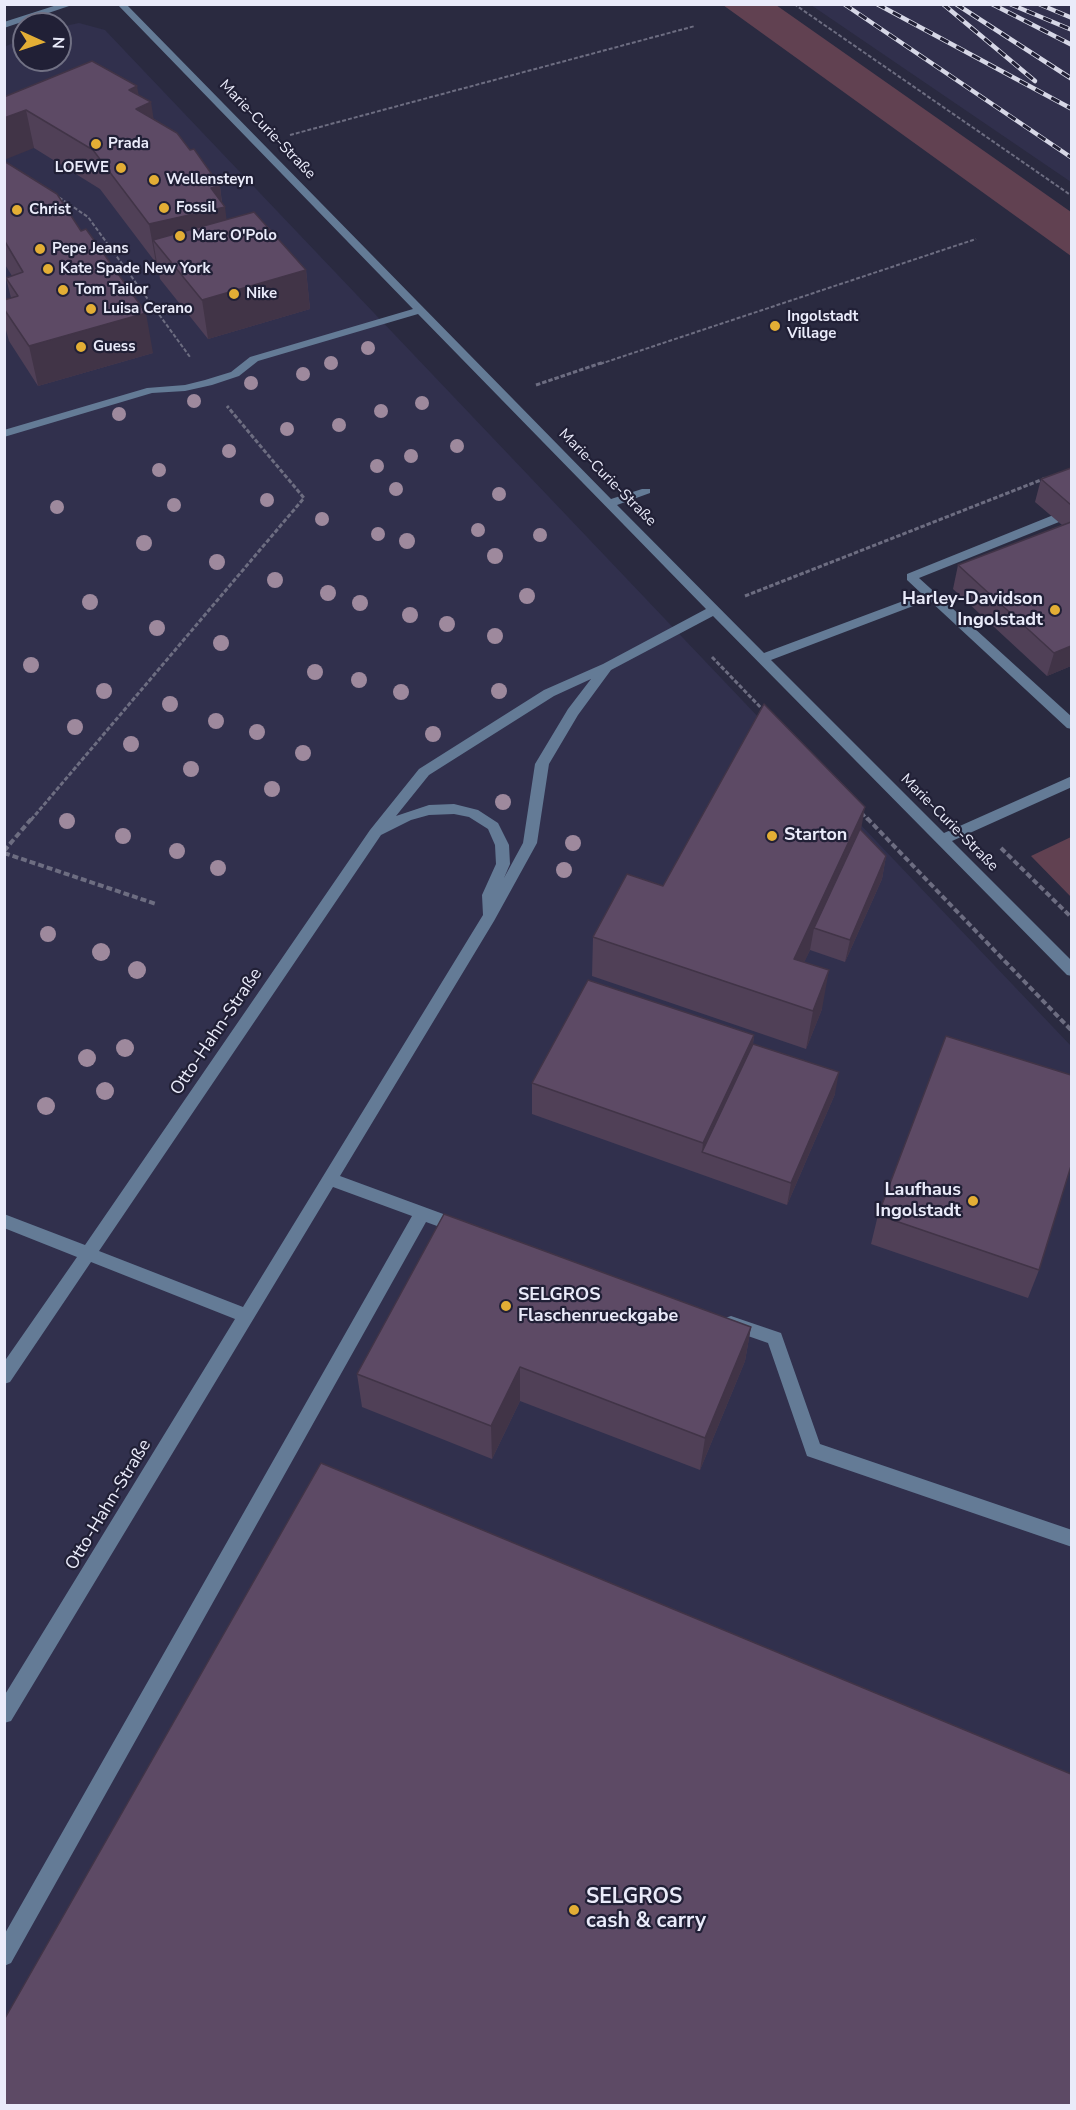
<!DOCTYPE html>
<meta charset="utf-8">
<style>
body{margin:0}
#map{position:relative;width:1076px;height:2110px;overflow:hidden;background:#2a2a40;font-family:"Nunito Sans",sans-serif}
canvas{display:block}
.frame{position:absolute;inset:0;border:6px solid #eaebfa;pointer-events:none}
.north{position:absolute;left:12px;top:12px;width:60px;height:60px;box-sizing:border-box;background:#212036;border:2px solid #717184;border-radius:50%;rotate:93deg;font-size:16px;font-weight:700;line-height:24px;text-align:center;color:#eaebfa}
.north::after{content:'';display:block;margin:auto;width:21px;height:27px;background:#e3ae35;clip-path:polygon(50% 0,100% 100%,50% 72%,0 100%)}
</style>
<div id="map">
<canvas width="1076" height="2110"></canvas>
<div class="frame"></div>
<div class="north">N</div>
</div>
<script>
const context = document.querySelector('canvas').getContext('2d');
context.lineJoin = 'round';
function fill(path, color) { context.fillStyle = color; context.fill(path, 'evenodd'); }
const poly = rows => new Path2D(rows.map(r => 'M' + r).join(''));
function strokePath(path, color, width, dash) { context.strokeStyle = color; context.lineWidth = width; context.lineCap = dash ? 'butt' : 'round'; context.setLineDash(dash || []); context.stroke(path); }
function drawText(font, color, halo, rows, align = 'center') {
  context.font = font + ' "Nunito Sans",sans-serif'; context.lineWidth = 4.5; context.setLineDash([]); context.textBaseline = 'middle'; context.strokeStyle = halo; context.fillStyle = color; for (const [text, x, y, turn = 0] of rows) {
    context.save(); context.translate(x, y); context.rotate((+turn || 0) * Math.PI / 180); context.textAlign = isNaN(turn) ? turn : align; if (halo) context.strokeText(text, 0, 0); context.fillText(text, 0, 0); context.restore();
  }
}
fill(poly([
 [811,5,1071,5,1071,182],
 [79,23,105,30,142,69,1071,1046,1071,2105,5,2105,4,47,24,38,24,60,60,60,60,27]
]), '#31304d');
fill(poly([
 [723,5,776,5,1071,212,1071,256],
 [1071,837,1071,897,1031,856]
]), '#614151');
strokePath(poly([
 [794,4,1072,196],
 [290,135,695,26],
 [54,194,88,217,190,357],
 [600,364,976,239]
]), '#6d6d81', 2, [4, 2]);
strokePath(poly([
 [536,385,604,362],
 [745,596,1046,478],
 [712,657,765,712],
 [862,813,868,820],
 [31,820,304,498,227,406]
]), '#6d6d81', 3, [4.5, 2]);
strokePath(poly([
 [867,818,1072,1031],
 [1001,848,1072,918],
 [4,851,32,818],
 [4,853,156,904]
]), '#6d6d81', 4, [6, 3]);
fill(poly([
 [60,4,75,4,4,28,4,22,60,4],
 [117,4,126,4,611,499,642,489,650,489,650,493,617,505,764,653,922,594,907,580,907,574,1051,516,1059,516,1059,522,919,578,1072,717,1072,729,1067,728,929,600,771,660,944,833,1072,776,1072,787,952,841,1072,961,1072,976,1067,975,713,616,611,670,578,715,549,764,537,843,494,921,340,1176,465,1222,467,1227,465,1232,459,1234,426,1222,11,1963,4,1966,4,1935,412,1216,333,1187,11,1721,4,1723,4,1696,235,1319,91,1262,10,1382,4,1384,4,1362,77,1257,4,1228,4,1214,85,1245,370,830,419,769,544,690,603,664,706,609,418,314,258,361,239,376,212,385,185,391,152,393,4,437,4,430,147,388,185,385,205,380,231,372,250,357,413,309,117,4],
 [591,679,568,709,535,764,523,843,504,878,510,864,509,845,498,823,478,810,454,804,429,805,396,816,429,775,554,696,591,679],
 [454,814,469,817,488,829,495,845,496,864,482,895,483,915,243,1307,99,1251,381,835,411,820,429,815,454,814],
 [731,1316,781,1333,820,1444,1072,1530,1072,1547,807,1456,768,1343,725,1328,723,1323,725,1318,731,1316]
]), '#647b96');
const rail = poly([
 [844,4,1072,158],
 [877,4,1072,109],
 [943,4,1035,81],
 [956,4,1072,79],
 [992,4,1072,45],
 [1010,4,1072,30],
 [1039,4,1072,18]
]);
strokePath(rail, '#d6d7e6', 4.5);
strokePath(rail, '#212036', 3, [9]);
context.fillStyle = '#9e899d';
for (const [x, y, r] of [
 [368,348,7],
 [331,363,7],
 [303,374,7],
 [251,383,7],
 [194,401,7],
 [422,403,7],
 [381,411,7],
 [119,414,7],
 [339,425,7],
 [287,429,7],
 [457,446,7],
 [229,451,7],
 [411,456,7],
 [377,466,7],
 [159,470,7],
 [396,489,7],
 [499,494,7],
 [267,500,7],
 [174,505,7],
 [57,507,7],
 [322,519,7],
 [478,530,7],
 [378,534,7],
 [540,535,7],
 [407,541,8],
 [144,543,8],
 [495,556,8],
 [217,562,8],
 [275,580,8],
 [328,593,8],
 [527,596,8],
 [90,602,8],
 [360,603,8],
 [410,615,8],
 [447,624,8],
 [157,628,8],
 [495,636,8],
 [221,643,8],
 [31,665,8],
 [315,672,8],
 [359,680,8],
 [104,691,8],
 [499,691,8],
 [401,692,8],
 [170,704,8],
 [216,721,8],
 [75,727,8],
 [257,732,8],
 [433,734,8],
 [131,744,8],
 [303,753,8],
 [191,769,8],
 [272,789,8],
 [503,802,8],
 [67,821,8],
 [123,836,8],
 [573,843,8],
 [177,851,8],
 [218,868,8],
 [564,870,8],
 [48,934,8],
 [101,952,9],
 [137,970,9],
 [125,1048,9],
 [87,1058,9],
 [105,1091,9],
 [46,1106,9]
]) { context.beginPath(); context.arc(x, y, r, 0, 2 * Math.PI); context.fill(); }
fill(poly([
 [139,95,154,120,190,150,220,186,222,203,226,220,306,270,310,309,208,339,160,279,157,263,156,263,100,189,34,148,4,97],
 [4,161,153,353,38,386,9,341,4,323,4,300,11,298,6,278,12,276,4,263],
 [1071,468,1071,666,1047,676,953,589,958,565,1062,525,1035,502,1041,479],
 [861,831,886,856,882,879,845,962,810,950,804,962,822,1009,806,1049,592,976,593,937,663,886],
 [754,1035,753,1044,835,1094,787,1205,532,1114,532,1083],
 [878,1215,1039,1270,1028,1298,871,1244],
 [751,1327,745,1361,700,1470,520,1401,492,1459,362,1407,357,1374]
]), '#504057');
fill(poly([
 [137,86,141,107,151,102,157,141,142,148,129,90],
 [26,110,34,148,4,160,4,118],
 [220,186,222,207,225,207,230,246,153,240,157,263,156,263,149,224,211,188],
 [306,270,310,309,208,339,202,300],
 [146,313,153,353,38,386,29,346],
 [1071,646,1071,666,1047,676,1054,653],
 [865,807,858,847,814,928,810,950,788,997,794,959],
 [886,856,882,879,845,962,850,940],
 [829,970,822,1009,806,1049,813,1011],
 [754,1035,750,1066,702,1152,703,1143],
 [839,1072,835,1094,787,1205,791,1183],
 [751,1327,745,1361,700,1470,705,1438],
 [520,1367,520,1401,492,1459,491,1426]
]), '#413447');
const building = poly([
 [92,61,137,86,129,90,151,102,136,109,177,133,190,150,194,149,220,186,211,188,225,207,149,224,93,150,26,110,4,118,4,97,92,61],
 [4,161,57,194,81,231,86,229,146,313,29,346,4,309,4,300,18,296,6,278,23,272,4,240,4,161],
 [254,212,306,270,202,300,153,240,254,212],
 [1071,468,1071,505,1041,479,1071,468],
 [1071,522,1071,646,1054,653,958,565,1071,522],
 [764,704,865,807,794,959,829,970,813,1011,593,937,627,874,663,886,764,704],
 [860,829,886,856,850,940,814,928,860,829],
 [588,980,754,1035,703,1143,532,1083,588,980],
 [946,1036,1071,1075,1071,1166,1039,1270,878,1215,946,1036],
 [753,1044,839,1072,791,1183,702,1152,753,1044],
 [444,1214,751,1327,705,1438,520,1367,491,1426,357,1374,444,1214],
 [321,1463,1071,1774,1071,2106,4,2106,4,2020,321,1463]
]);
fill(building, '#5d4a65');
strokePath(building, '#413447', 1.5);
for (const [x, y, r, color] of [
 [96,144,6,"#e3ae35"],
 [121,168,6,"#e3ae35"],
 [154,180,6,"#e3ae35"],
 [164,208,6,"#e3ae35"],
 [17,210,6,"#e3ae35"],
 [180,236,6,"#e3ae35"],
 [40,249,6,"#e3ae35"],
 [48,269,6,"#e3ae35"],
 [63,290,6,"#e3ae35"],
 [234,294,6,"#e3ae35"],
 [91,309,6,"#e3ae35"],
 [775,326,6,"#e3ae35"],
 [81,347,6,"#e3ae35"],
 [1055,610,6,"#e3ae35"],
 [772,836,6,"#e3ae35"],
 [973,1201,6,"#e3ae35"],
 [506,1306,6,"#e3ae35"],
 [574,1910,6,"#e3ae35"]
]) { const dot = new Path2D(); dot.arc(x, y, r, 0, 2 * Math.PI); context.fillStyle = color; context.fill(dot); strokePath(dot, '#212036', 2); }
drawText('15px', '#eaebfa', '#212036', [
 ["Marie-Curie-Straße",267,130,46],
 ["Marie-Curie-Straße",607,478,45],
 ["Marie-Curie-Straße",949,823,45]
]);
drawText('bold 15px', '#eaebfa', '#212036', [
 ["Prada",108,144],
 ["LOEWE",109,168,"right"],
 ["Wellensteyn",166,180],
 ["Fossil",176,208],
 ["Christ",29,210],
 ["Marc O'Polo",192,236],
 ["Pepe Jeans",52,249],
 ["Kate Spade New York",60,269],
 ["Tom Tailor",75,290],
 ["Nike",246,294],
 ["Luisa Cerano",103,309],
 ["Ingolstadt",787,317],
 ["Village",787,334],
 ["Guess",93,347]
], 'left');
drawText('bold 18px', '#eaebfa', '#212036', [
 ["Harley-Davidson",1043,600],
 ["Ingolstadt",1043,621],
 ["Starton",784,836,"left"],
 ["Laufhaus",961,1191],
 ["Ingolstadt",961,1212],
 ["SELGROS",518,1296,"left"],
 ["Flaschenrueckgabe",518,1317,"left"]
], 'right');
drawText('18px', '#eaebfa', '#212036', [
 ["Otto-Hahn-Straße",217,1032,-56],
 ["Otto-Hahn-Straße",109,1505,-59]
]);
drawText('bold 21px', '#eaebfa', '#212036', [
 ["SELGROS",586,1898],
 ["cash & carry",586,1922]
], 'left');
</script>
